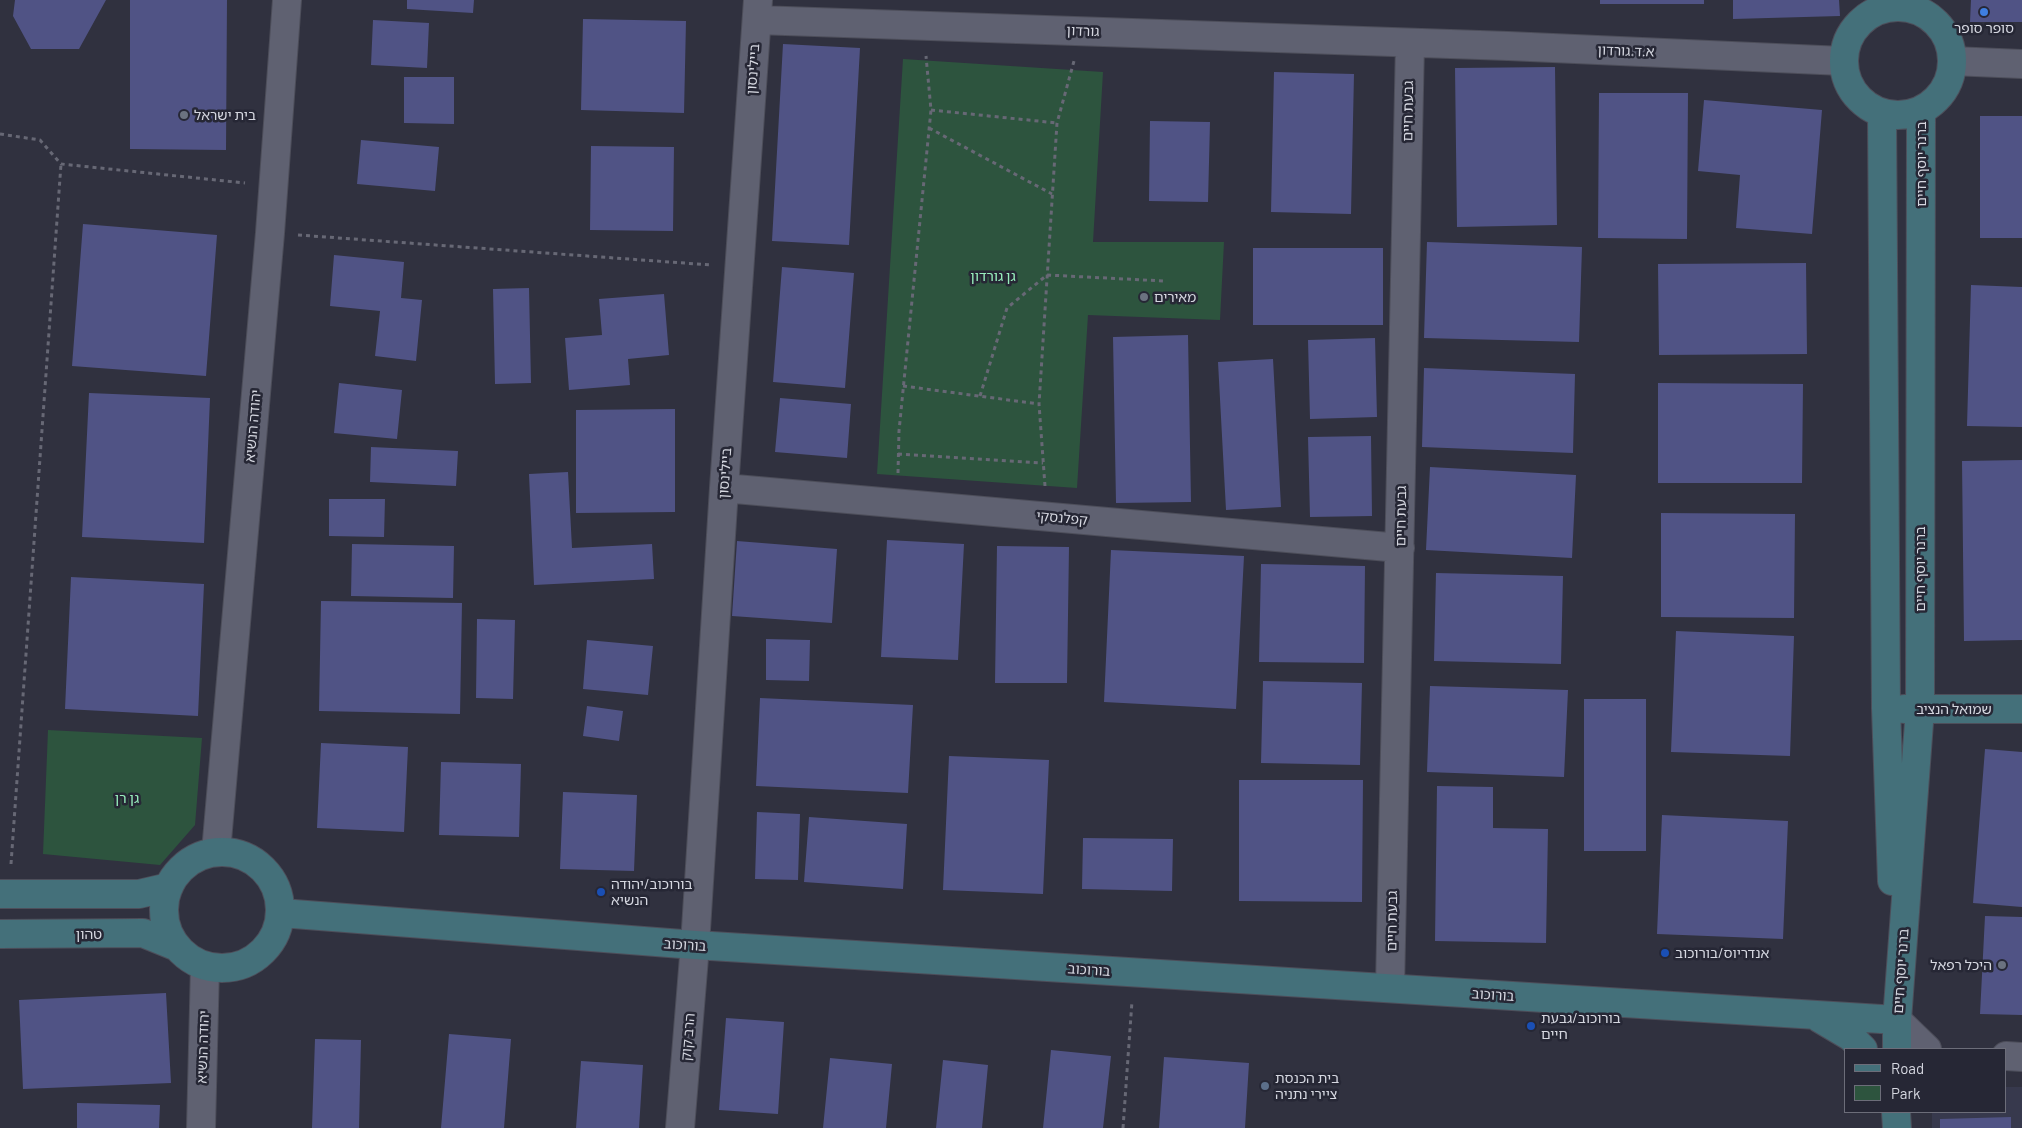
<!DOCTYPE html>
<meta charset="utf-8">
<style>
body{margin:0}
#map{position:relative;width:2022px;height:1128px;overflow:hidden;background:#30313f;font-family:Barlow,sans-serif}
canvas{display:block}
.legend{position:absolute;left:1844px;top:1048px;width:162px;height:65px;box-sizing:border-box;background:#262735;border:1px solid #6c6d79;margin:0;padding:6px 9px;list-style:none;font-size:15px;color:#d5d7e0}
.legend li{display:flex;align-items:center;gap:10px;height:25px}
.legend b{width:25px;border:1px solid #6c6d79}
</style>
<div id="map">
<canvas width="2022" height="1128"></canvas>
<ul class="legend">
<li><b style="height:6px;background:#44707a"></b>Road</li>
<li><b style="height:14px;background:#2d543e"></b>Park</li>
</ul>
</div>
<script>
const context = document.querySelector('canvas').getContext('2d');
context.lineJoin = 'round';
function fill(path, color) { context.fillStyle = color; context.fill(path, 'evenodd'); }
const poly = rows => new Path2D(rows.map(r => 'M' + r).join(''));
function strokePath(path, color, width, dash) { context.strokeStyle = color; context.lineWidth = width; context.lineCap = dash ? 'butt' : 'round'; context.setLineDash(dash || []); context.stroke(path); }
function drawText(font, color, halo, rows, align = 'center') {
  context.font = font + ' Barlow,"Noto Sans Hebrew",sans-serif'; context.lineWidth = 5; context.setLineDash([]); context.textBaseline = 'middle'; context.strokeStyle = halo; context.fillStyle = color; for (const [text, x, y, turn = 0] of rows) {
    context.save(); context.translate(x, y); context.rotate((+turn || 0) * Math.PI / 180); context.textAlign = isNaN(turn) ? turn : align; if (halo) context.strokeText(text, 0, 0); context.fillText(text, 0, 0); context.restore();
  }
}
fill(poly([
 [2006,1087,2022,1087,2022,1128,1932,1128,1932,1112,2006,1112]
]), '#37394d');
fill(poly([
 [903,59,1103,72,1093,242,1224,242,1220,320,1088,315,1077,488,877,474],
 [48,730,202,738,195,825,160,865,43,854]
]), '#2d543e');
fill(poly([
 [15,0,106,0,79,49,31,49,13,16],
 [130,0,227,0,226,150,130,149],
 [407,0,474,0,473,13,407,9],
 [1600,0,1704,0,1704,4,1600,4],
 [1733,0,1839,0,1840,16,1733,19],
 [1971,0,2022,0,2022,22,1970,22],
 [583,19,686,21,684,113,581,110],
 [373,20,429,23,427,68,371,65],
 [783,44,860,48,849,245,772,241],
 [1555,67,1557,225,1457,227,1455,68],
 [1274,72,1354,74,1351,214,1271,212],
 [404,77,454,77,454,124,404,123],
 [1599,93,1688,93,1687,239,1598,238],
 [1704,100,1822,110,1812,234,1736,228,1740,175,1698,171],
 [1980,116,2022,116,2022,238,1980,238],
 [1150,121,1210,122,1208,202,1149,201],
 [361,140,439,147,435,191,357,184],
 [591,146,674,147,673,231,590,230],
 [83,224,217,235,206,376,72,366],
 [1427,242,1582,247,1579,342,1424,338],
 [1253,248,1383,248,1383,325,1253,325],
 [334,255,404,262,401,298,422,300,416,361,375,356,380,311,330,306],
 [1806,263,1807,354,1659,355,1658,264],
 [782,267,854,273,845,388,773,382],
 [1971,285,2022,287,2022,427,1967,426],
 [529,288,531,383,495,384,493,289],
 [664,294,669,355,628,359,630,385,569,390,565,338,602,335,599,299],
 [1188,335,1191,502,1116,503,1113,337],
 [1375,338,1377,417,1310,419,1308,340],
 [1273,359,1281,507,1226,510,1218,362],
 [1424,368,1575,374,1573,453,1422,447],
 [339,383,402,390,397,439,334,433],
 [1658,383,1803,384,1802,483,1658,483],
 [89,393,210,398,204,543,82,537],
 [780,398,851,404,847,458,775,452],
 [675,409,675,512,576,513,576,410],
 [1371,436,1372,516,1310,517,1308,437],
 [371,447,458,451,456,486,370,482],
 [2022,460,2022,640,1964,641,1962,461],
 [1430,467,1576,475,1572,558,1426,550],
 [568,472,572,548,652,544,654,579,534,585,529,474],
 [329,499,385,499,384,537,329,536],
 [1661,513,1795,514,1794,618,1661,617],
 [887,540,964,544,958,660,881,657],
 [737,541,837,549,832,623,732,616],
 [352,544,454,546,453,598,351,596],
 [997,546,1069,547,1067,683,995,683],
 [1111,550,1244,556,1236,709,1104,702],
 [1261,564,1365,566,1364,663,1259,662],
 [1436,573,1563,576,1561,664,1434,661],
 [71,577,204,584,198,716,65,709],
 [321,601,462,603,460,714,319,711],
 [477,619,515,620,513,699,476,698],
 [1676,631,1794,636,1790,756,1671,752],
 [766,639,810,640,809,681,766,680],
 [587,640,653,646,648,695,583,689],
 [1263,681,1362,683,1360,765,1261,763],
 [1430,686,1568,690,1564,777,1427,772],
 [760,698,913,705,908,793,756,786],
 [1584,699,1646,699,1646,851,1584,851],
 [587,706,623,711,619,741,583,736],
 [321,743,408,747,404,832,317,828],
 [1985,749,2022,752,2022,907,1973,903],
 [949,756,1049,760,1043,894,943,890],
 [441,762,521,764,519,837,439,835],
 [1239,780,1363,780,1362,902,1239,901],
 [1437,786,1493,787,1493,828,1548,829,1546,943,1435,941],
 [563,792,637,795,634,871,560,869],
 [757,812,800,814,798,880,755,879],
 [1662,815,1788,821,1783,939,1657,934],
 [809,817,907,824,903,889,804,882],
 [1083,838,1173,839,1172,891,1082,889],
 [1985,916,2022,917,2022,1015,1980,1014],
 [166,993,171,1083,23,1089,19,1000],
 [726,1018,784,1022,778,1114,719,1110],
 [449,1034,511,1039,504,1128,441,1128],
 [315,1039,361,1040,359,1128,312,1128],
 [1051,1050,1111,1056,1103,1128,1043,1128],
 [1164,1057,1249,1063,1245,1128,1159,1128],
 [830,1058,892,1064,886,1128,823,1128],
 [943,1060,988,1065,982,1128,936,1128],
 [581,1061,643,1065,639,1128,576,1128],
 [77,1103,160,1105,159,1128,77,1128],
 [2011,1117,2011,1128,1940,1128,1940,1119]
]), '#505385');
const street = poly([
 [757,20,1508,46,1843,61],
 [1952,61,2022,64],
 [724,488,1400,548],
 [216,852,270,233,287,0],
 [1390,988,1410,43],
 [1897,1020,1927,1049],
 [2006,1056,2022,1057],
 [201,1128,205,966],
 [680,1128,695,945,724,488,758,0]
]);
const secondary = poly([
 '1844 61a54 54 0 1 1 108 0a54 54 0 1 1-108 0Z',
 [1882,113,1886,708,1892,881],
 [1904,709,2022,709],
 '164 910a58 58 0 1 1 116 0a58 58 0 1 1-116 0Z',
 [0,894,139,894,169,887],
 [281,913,695,945,1897,1020],
 [0,934,143,933,175,946],
 [1819,1018,1851,1037,1863,1049],
 [1897,1049,1897,1020,1920,709,1921,110],
 [1896,1112,1897,1128]
]);
strokePath(street, '#4d4e5a', 30);
strokePath(secondary, '#4d4e5a', 30);
strokePath(poly([
 [931,110,1057,123],
 [929,128,1052,194],
 [0,134,40,140,61,164,245,183],
 [298,235,711,265],
 [903,386,1039,404],
 [980,396,1007,308,1047,275,1164,281],
 [898,454,1043,463],
 [898,473,899,431,931,110,926,56],
 [1045,486,1039,404,1057,123,1074,61],
 [11,864,61,164],
 [1123,1128,1132,1001]
]), '#676875', 3, [4, 4]);
strokePath(street, '#5f6171', 28);
strokePath(secondary, '#44707a', 28);
for (const [x, y, r, color] of [
 [1984,12,5,"#3f7fe0"],
 [184,115,5,"#6b7280"],
 [1144,297,5,"#6b7280"],
 [601,892,5,"#1a4fb4"],
 [1665,953,5,"#1a4fb4"],
 [2002,965,5,"#6b7280"],
 [1531,1026,5,"#1a4fb4"],
 [1265,1086,5,"#5c6f8a"]
]) { const dot = new Path2D(); dot.arc(x, y, r, 0, 2 * Math.PI); context.fillStyle = color; context.fill(dot); strokePath(dot, '#262735', 2); }
drawText('14px', '#d5d7e0', '#262735', [
 ["סופר סופר",1984,28,"center"],
 ["בית ישראל",194,115],
 ["מאירים",1154,297],
 ["בורוכוב/יהודה",611,884],
 ["הנשיא",611,900],
 ["אנדריוס/בורוכוב",1675,953],
 ["היכל רפאל",1992,965,"right"],
 ["בורוכוב/גבעת",1541,1018],
 ["חיים",1541,1034],
 ["בית הכנסת",1275,1078],
 ["ציירי נתניה",1275,1094]
], 'left');
drawText('14px', '#d5d7e0', '#262735', [
 ["גורדון",1083,31,2],
 ["א.ד.גורדון",1626,51,2],
 ["ביילינסון",753,69,-86],
 ["גבעת חיים",1408,111,-89],
 ["ברנר יוסף חיים",1921,164,-90],
 ["יהודה הנשיא",253,426,-85],
 ["ביילינסון",725,473,-86],
 ["גבעת חיים",1401,516,-89],
 ["קפלנסקי",1062,518,5],
 ["ברנר יוסף חיים",1920,569,-90],
 ["שמואל הנציב",1954,709],
 ["גבעת חיים",1392,921,-89],
 ["טהון",89,934],
 ["בורוכוב",685,945,4],
 ["בורוכוב",1089,970,4],
 ["ברנר יוסף חיים",1901,971,-86],
 ["בורוכוב",1493,995,4],
 ["הרב קוק",688,1037,-85],
 ["יהודה הנשיא",203,1047,-88]
]);
drawText('14px', '#98efbd', '#262735', [
 ["גן גורדון",993,276],
 ["גן רן",127,798]
]);
</script>
